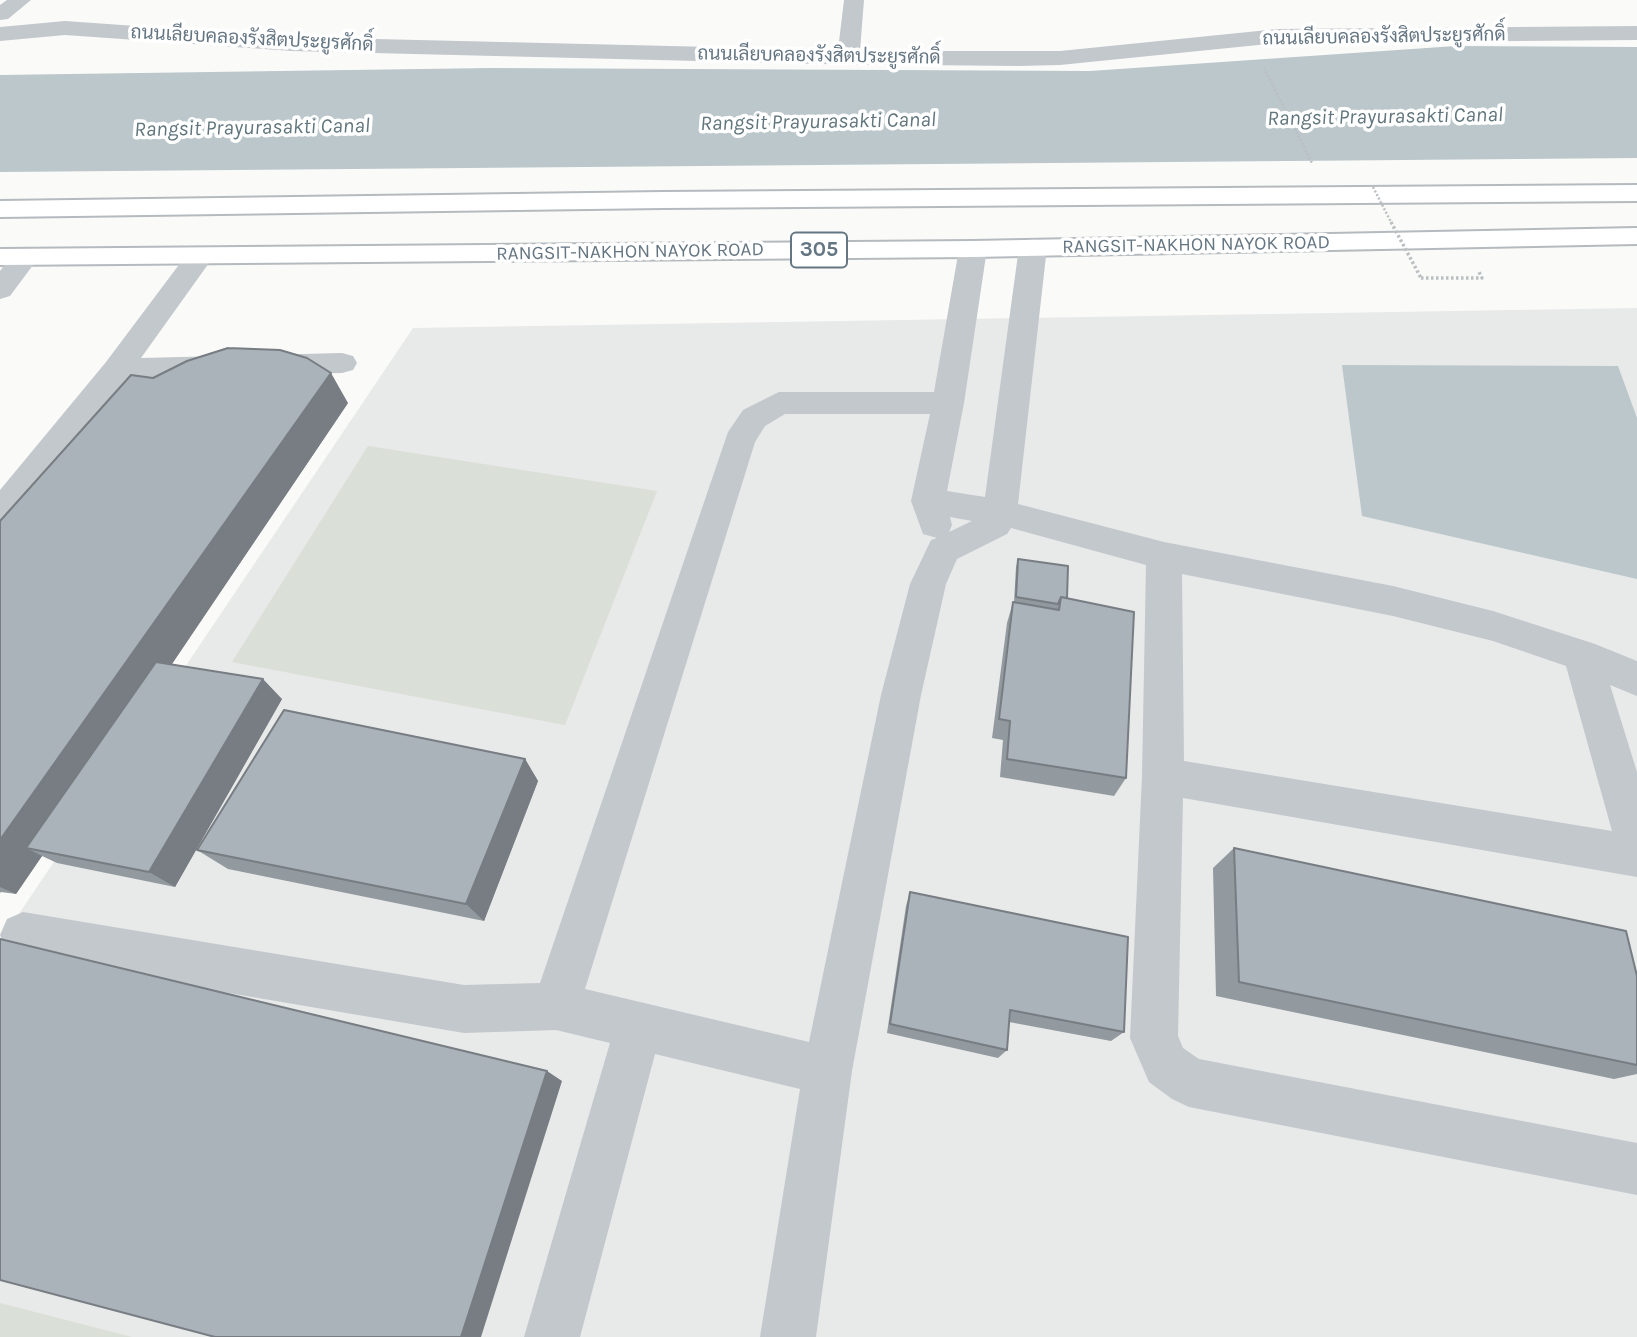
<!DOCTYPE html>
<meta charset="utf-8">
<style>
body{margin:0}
canvas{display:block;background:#fafaf8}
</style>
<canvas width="1637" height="1337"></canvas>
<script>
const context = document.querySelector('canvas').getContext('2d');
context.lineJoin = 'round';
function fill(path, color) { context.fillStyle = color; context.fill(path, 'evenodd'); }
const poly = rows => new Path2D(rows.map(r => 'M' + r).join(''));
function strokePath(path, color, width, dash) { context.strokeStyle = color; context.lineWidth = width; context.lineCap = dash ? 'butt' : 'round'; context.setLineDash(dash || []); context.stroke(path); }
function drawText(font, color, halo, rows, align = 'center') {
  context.font = font + ' Karla,Sarabun,sans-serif'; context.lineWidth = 7; context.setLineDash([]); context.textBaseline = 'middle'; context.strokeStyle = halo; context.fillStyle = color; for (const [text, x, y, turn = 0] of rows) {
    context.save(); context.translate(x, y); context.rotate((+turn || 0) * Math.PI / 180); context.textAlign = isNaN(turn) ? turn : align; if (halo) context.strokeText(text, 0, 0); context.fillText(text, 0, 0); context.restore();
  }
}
fill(poly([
 [1637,308,1637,1337,0,1337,0,942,413,328]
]), '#e8e9e9');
fill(poly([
 [368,446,657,491,565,725,232,662],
 [0,1303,132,1337,0,1337]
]), '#dadfd7');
fill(poly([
 [1456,46,1637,47,1637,158,0,172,0,75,491,68,1090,71],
 [1342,365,1618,366,1637,418,1637,579,1362,516]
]), '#bbc7cb');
const major = poly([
 [1637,185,1637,201,663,208,0,217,0,201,663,192,1637,185],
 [1637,228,1637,244,973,257,0,265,0,249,973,241,1637,228]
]);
strokePath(major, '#b5babe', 4);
strokePath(poly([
 [1264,68,1312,163]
]), '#bbbfc2', 2.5, [2, 2]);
strokePath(poly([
 [1421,278,1482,278,1479,272]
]), '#bbbfc2', 3.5, [2.5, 2.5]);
fill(poly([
 [7,0,31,0,8,19,0,20,0,5,7,0],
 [844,0,864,0,860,51,1060,51,1278,29,1637,26,1637,40,1278,43,1060,65,1018,66,820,64,292,51,65,35,0,41,0,27,65,21,292,37,838,50,844,0],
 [1033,239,1043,241,1047,247,1018,504,1164,542,1393,586,1493,611,1595,644,1637,661,1637,696,1610,685,1637,772,1637,877,1183,798,1178,1036,1183,1048,1199,1059,1637,1143,1637,1195,1189,1107,1172,1099,1149,1082,1130,1038,1142,776,1146,565,1011,528,1007,534,957,559,946,584,921,695,852,1071,816,1337,760,1337,800,1089,655,1054,580,1337,524,1337,610,1043,556,1030,464,1033,23,958,7,951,0,935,7,919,23,912,464,985,540,983,728,432,743,410,779,392,934,392,959,249,963,243,973,241,983,243,987,249,964,403,947,491,985,497,1019,247,1023,241,1033,239],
 [785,414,930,414,911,501,923,534,937,538,931,540,910,584,881,695,809,1042,585,989,755,442,765,426,785,414],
 [950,517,972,521,949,532,952,525,950,517],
 [1182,574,1393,616,1493,641,1566,666,1612,831,1184,761,1182,574],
 [200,248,210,250,214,256,141,358,342,353,353,356,357,363,353,370,342,373,126,379,12,523,0,527,0,490,106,362,190,250,200,248],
 [25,249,35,251,39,257,10,296,0,299,0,271,15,251,25,249]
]), '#c3c8cc');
fill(major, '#fff');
strokePath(poly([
 [1373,187,1392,224]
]), '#bbbfc2', 2.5, [2, 2]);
strokePath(poly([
 [1391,222,1421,278]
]), '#bbbfc2', 3.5, [2.5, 2.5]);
fill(poly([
 [348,403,172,664,282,699,175,887,57,863,42,856,16,894,1,892,0,893,0,521],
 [1018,559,1067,598,1126,778,1114,796,1000,777,1003,740,992,738,1007,623,1013,602,1014,602,1016,567],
 [525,759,538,781,484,921,228,869,197,850],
 [1234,848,1637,976,1637,1074,1614,1079,1216,996,1213,868],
 [910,892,1124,1032,1111,1041,1009,1022,1007,1050,998,1058,887,1033,906,906]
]), '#929a9f');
fill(poly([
 [331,373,348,403,45,852,26,848,42,856,16,894,0,887,0,840],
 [263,679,282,699,175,887,149,872],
 [525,759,538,781,484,921,466,904],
 [547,1071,562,1081,481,1337,461,1337]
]), '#777d82');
const building = poly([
 [228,348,280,350,307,358,331,373,0,840,0,521,131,375,153,378,187,361,228,348],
 [1018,559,1068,566,1067,598,1061,597,1058,604,1016,597,1018,559],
 [1061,597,1134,612,1126,778,1007,759,1010,721,999,719,1013,602,1059,610,1061,597],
 [156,662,263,679,149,872,26,848,156,662],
 [284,710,525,759,466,904,197,850,284,710],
 [1234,848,1626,931,1637,976,1637,1065,1239,982,1234,848],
 [910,892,1128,937,1124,1032,1010,1010,1007,1050,890,1024,910,892],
 [0,939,547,1071,461,1337,215,1337,0,1280,0,939]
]);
fill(building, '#aab3b9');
strokePath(building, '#777d82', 2);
drawText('19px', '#657683', '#fff', [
 ["ถนนเลียบคลองรังสิตประยูรศักดิ์",1384,37,-1],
 ["ถนนเลียบคลองรังสิตประยูรศักดิ์",252,39,3],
 ["ถนนเลียบคลองรังสิตประยูรศักดิ์",819,56,1],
 ["RANGSIT-NAKHON NAYOK ROAD",1196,245,-1],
 ["RANGSIT-NAKHON NAYOK ROAD",630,252,-1]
]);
drawText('italic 21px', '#60757c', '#fff', [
 ["Rangsit Prayurasakti Canal",1385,117,-1],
 ["Rangsit Prayurasakti Canal",818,122,-1],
 ["Rangsit Prayurasakti Canal",252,128,-1]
]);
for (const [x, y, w] of [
 [819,250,56]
]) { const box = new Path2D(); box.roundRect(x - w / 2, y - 17.5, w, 35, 5); context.fillStyle = '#fff'; context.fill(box); strokePath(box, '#657683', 2); }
drawText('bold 21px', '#657683', null, [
 ["305",819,250]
]);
</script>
